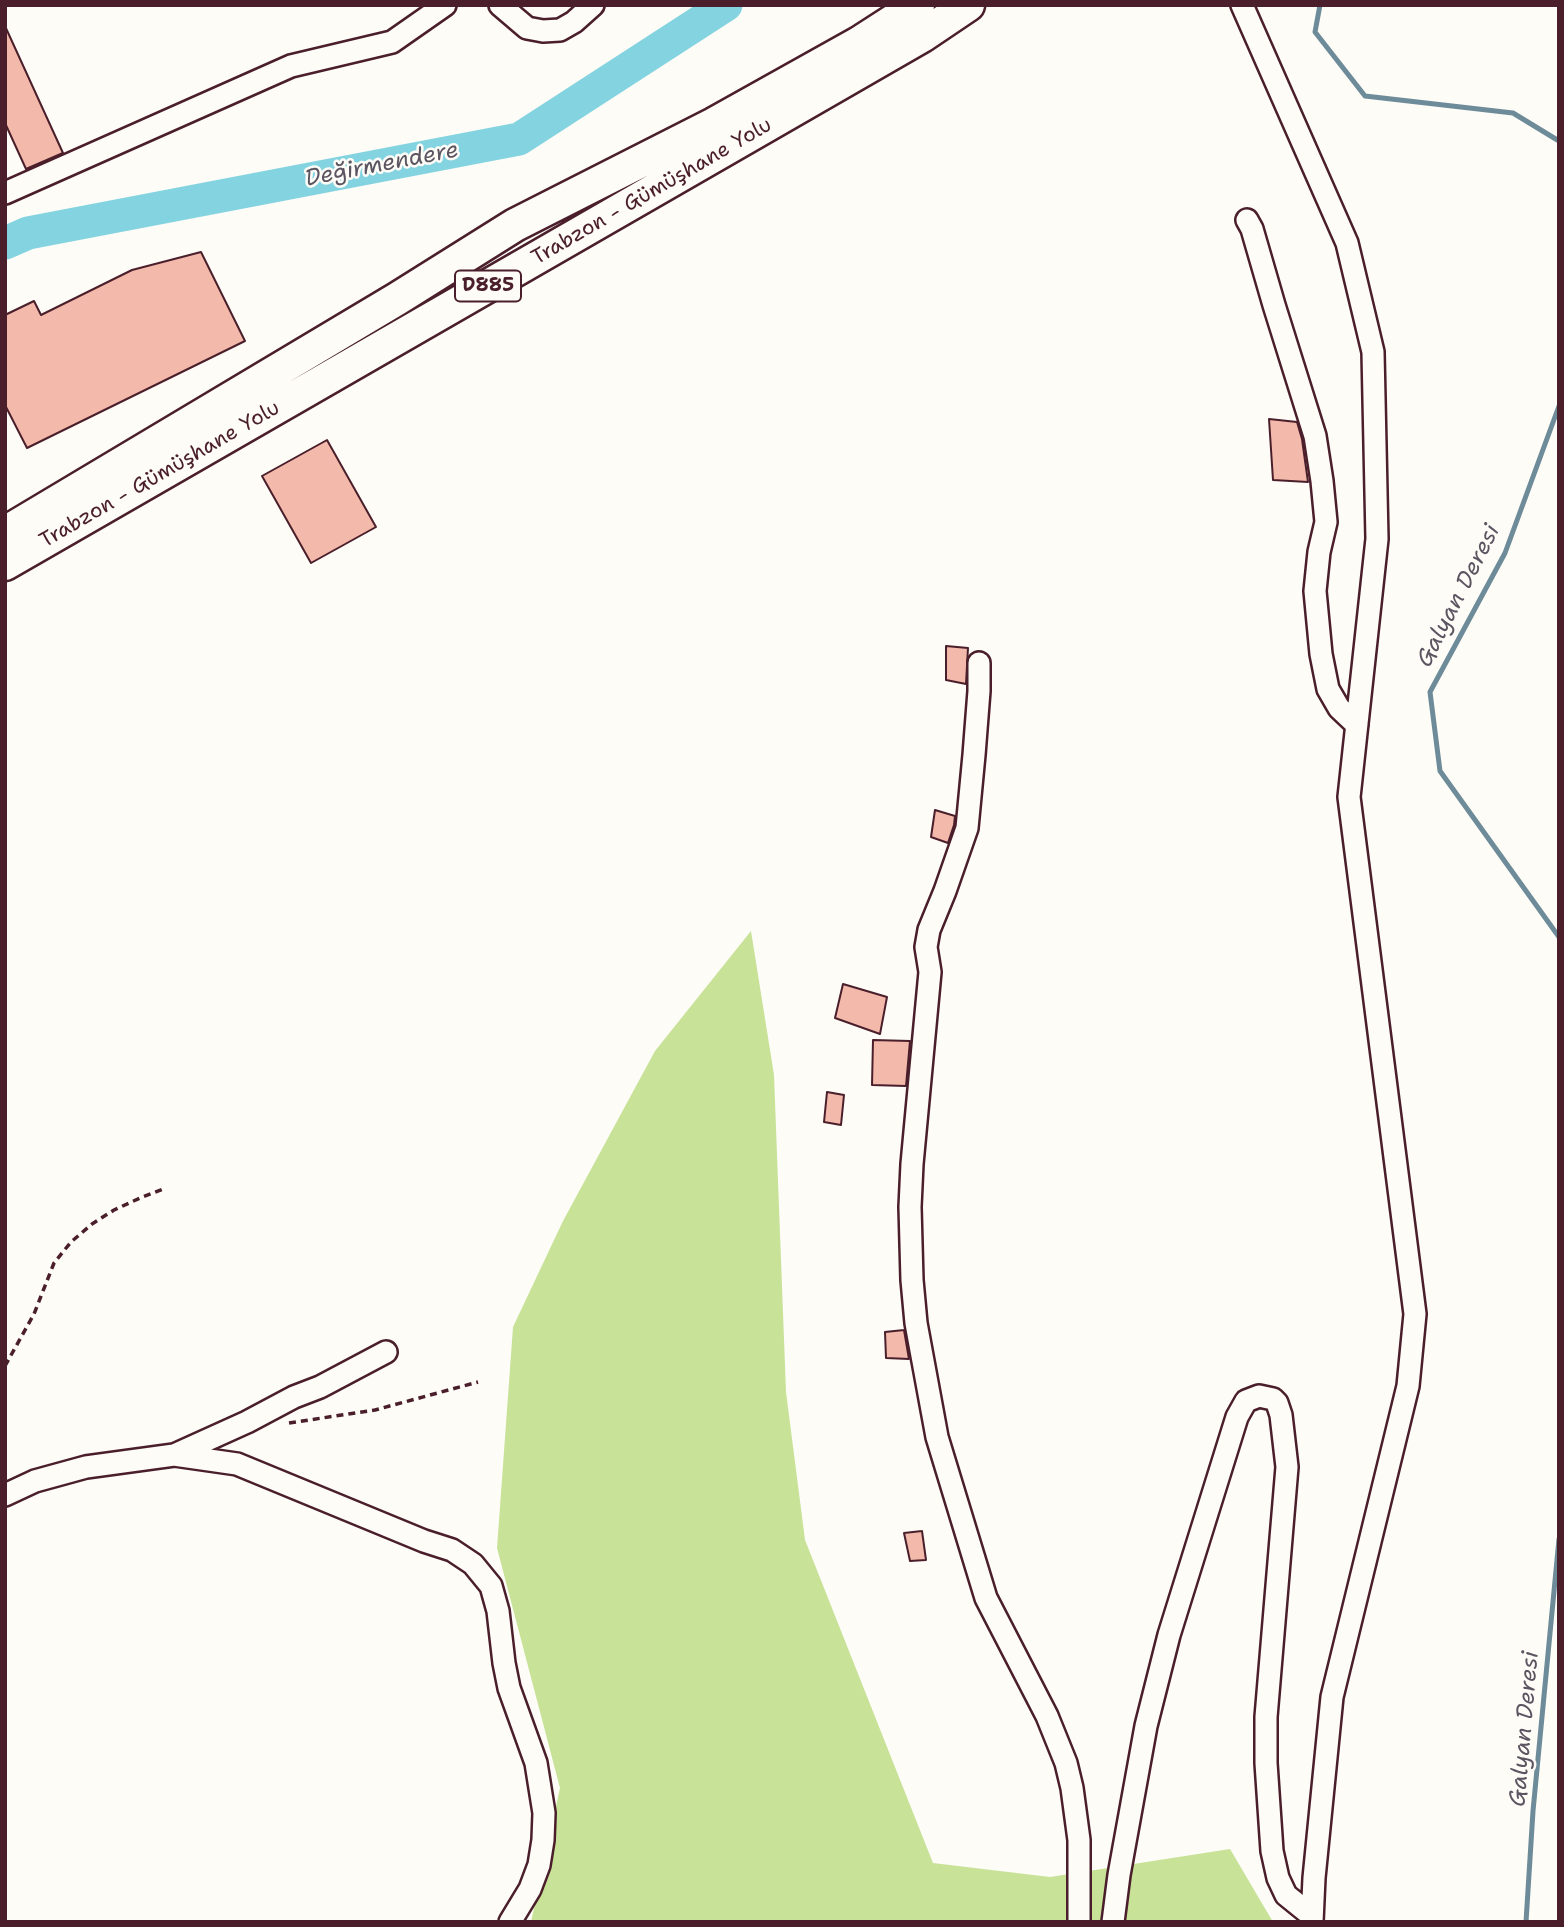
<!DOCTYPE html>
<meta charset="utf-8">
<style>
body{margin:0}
#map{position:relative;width:1564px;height:1927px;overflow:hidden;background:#fdfcf7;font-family:"Shantell Sans",sans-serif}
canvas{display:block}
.frame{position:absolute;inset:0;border:7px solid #4a1f2b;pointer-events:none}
</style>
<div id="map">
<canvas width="1564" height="1927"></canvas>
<div class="frame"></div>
</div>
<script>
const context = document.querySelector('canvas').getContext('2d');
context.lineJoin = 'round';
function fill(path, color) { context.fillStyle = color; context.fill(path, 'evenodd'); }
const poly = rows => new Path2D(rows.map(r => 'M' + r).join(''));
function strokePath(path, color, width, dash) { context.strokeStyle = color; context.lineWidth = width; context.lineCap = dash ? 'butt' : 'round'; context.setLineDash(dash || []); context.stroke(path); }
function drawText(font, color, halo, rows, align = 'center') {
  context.font = font + ' "Shantell Sans",sans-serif'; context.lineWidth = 5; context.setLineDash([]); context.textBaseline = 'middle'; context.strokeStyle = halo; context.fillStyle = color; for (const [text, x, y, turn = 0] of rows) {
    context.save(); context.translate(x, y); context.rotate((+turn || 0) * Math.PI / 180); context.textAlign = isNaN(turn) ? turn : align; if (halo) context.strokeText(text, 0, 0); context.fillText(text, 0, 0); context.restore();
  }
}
fill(poly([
 [751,931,774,1075,786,1392,805,1540,933,1863,1050,1877,1230,1849,1273,1922,531,1922,560,1788,497,1548,513,1327,563,1221,655,1051]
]), '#c8e298');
strokePath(poly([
 [1320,5,1315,32,1365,96,1513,113,1559,141],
 [1559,406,1505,553,1430,692,1440,771,1559,937],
 [1526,1922,1533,1811,1559,1539]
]), '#6d8b98', 5);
strokePath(poly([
 [5,243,28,233,519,139,726,5]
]), '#84d3e0', 33);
const building = poly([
 [5,26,63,153,26,169,5,123,5,26],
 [201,252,245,341,27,448,5,405,5,315,34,301,41,315,132,270,201,252],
 [1269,419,1297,422,1302,439,1308,482,1273,480,1269,419],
 [327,440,376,527,311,563,262,476,327,440],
 [946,646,968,648,966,684,946,680,946,646],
 [935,810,955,816,954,825,948,843,931,837,935,810],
 [843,984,887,997,880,1034,835,1018,843,984],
 [873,1040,910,1041,906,1086,872,1085,873,1040],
 [827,1092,844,1095,841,1125,824,1122,827,1092],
 [904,1330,909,1359,886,1358,885,1332,904,1330],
 [922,1531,926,1560,910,1561,904,1533,922,1531]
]);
fill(building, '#f3b9aa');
strokePath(building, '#4a1f2b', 2);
const minor = poly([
 [500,5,527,28,543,31,560,30,574,22,593,5],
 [1242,5,1347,243,1373,352,1377,539,1349,797,1415,1314,1408,1386,1332,1697,1314,1878,1312,1922],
 [5,193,291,66,392,42,445,5],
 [1247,220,1252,229,1274,305,1315,436,1322,481,1326,522,1319,552,1315,591,1321,654,1328,689,1339,708,1357,725],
 [979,663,979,691,974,755,967,828,945,891,929,930,926,947,930,972,912,1164,910,1207,912,1280,916,1323,937,1437,986,1598,1047,1716,1066,1763,1072,1788,1079,1840,1079,1922],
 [174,1455,237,1464,424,1541,452,1550,473,1564,491,1586,498,1611,504,1663,509,1688,536,1763,544,1813,543,1840,539,1865,530,1889,510,1922],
 [5,1495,35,1481,86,1467,174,1455,247,1422,294,1397,320,1387,386,1352],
 [1113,1922,1119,1875,1146,1726,1169,1635,1237,1417,1246,1401,1259,1396,1273,1399,1277,1403,1281,1415,1287,1467,1266,1717,1266,1763,1272,1851,1278,1878,1286,1895,1312,1916]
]);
const highway = poly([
 [5,533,397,299,515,225,714,124,859,43,918,5],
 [5,564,922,36,968,5]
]);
strokePath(minor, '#4a1f2b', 26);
strokePath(highway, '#4a1f2b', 37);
strokePath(poly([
 [5,1366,34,1314,54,1263,71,1242,92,1224,114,1210,140,1198,166,1188],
 [289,1423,375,1410,478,1382]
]), '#4a1f2b', 3.5, [7, 5]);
strokePath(minor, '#fdfcf7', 21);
strokePath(highway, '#fdfcf7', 32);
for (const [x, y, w] of [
 [488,286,66]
]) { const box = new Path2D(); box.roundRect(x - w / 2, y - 15.5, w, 31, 5); context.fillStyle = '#fdfcf7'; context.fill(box); strokePath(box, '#4a1f2b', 2); }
drawText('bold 19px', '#4a1f2b', null, [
 ["D885",488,286]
]);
drawText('21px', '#4a1f2b', '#fdfcf7', [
 ["Trabzon - Gümüşhane Yolu",652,192,-30],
 ["Trabzon - Gümüşhane Yolu",160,475,-30]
]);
drawText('italic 23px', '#5b5561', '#fdfcf7', [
 ["Değirmendere",382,165,-11],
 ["Galyan Deresi",1459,596,-63],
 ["Galyan Deresi",1525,1729,-85]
]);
</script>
